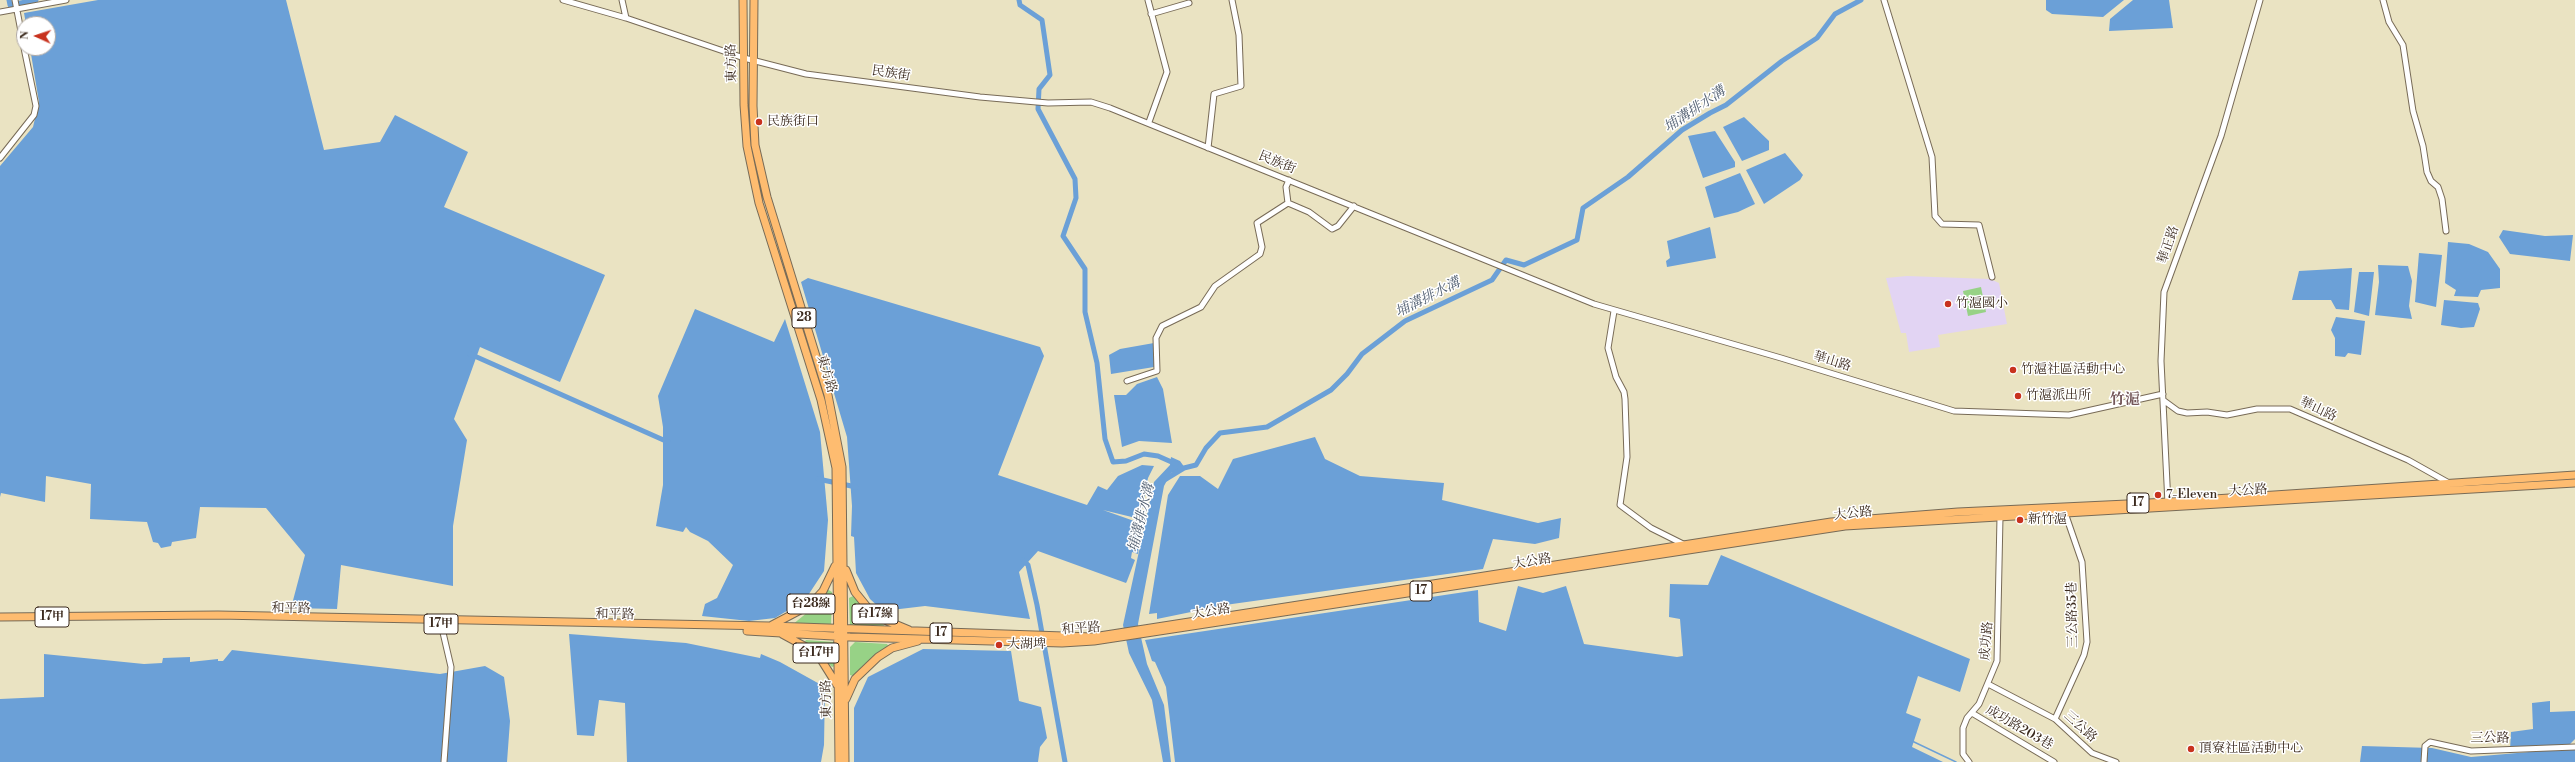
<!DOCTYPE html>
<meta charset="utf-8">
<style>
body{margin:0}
#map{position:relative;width:2575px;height:762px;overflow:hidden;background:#eae3c2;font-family:"Libre Bodoni",serif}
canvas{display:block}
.north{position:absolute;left:16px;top:16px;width:40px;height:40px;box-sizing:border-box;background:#fff;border:1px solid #b1aaa5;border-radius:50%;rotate:273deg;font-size:11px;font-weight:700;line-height:16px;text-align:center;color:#3b2a1e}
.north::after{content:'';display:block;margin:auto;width:14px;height:18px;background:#c8321e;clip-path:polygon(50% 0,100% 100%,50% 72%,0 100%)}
</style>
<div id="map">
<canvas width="2575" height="762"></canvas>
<div class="north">N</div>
</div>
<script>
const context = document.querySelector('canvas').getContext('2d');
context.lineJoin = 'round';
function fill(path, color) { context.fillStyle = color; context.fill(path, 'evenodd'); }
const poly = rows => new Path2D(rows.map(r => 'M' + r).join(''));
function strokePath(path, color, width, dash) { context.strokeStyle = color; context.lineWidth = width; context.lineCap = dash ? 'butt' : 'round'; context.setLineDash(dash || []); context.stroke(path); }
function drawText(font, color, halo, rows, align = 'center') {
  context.font = font + ' "Libre Bodoni","Noto Serif TC",serif'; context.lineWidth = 3; context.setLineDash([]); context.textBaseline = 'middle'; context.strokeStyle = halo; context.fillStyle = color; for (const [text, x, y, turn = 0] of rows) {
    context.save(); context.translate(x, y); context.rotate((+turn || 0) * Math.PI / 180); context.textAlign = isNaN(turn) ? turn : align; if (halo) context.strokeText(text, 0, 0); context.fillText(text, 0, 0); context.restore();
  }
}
fill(poly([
 [1907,276,1990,279,1999,283,2007,324,1938,335,1940,347,1909,352,1906,333,1901,333,1886,278]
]), '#e2d4f3');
fill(poly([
 [1981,287,1986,312,1968,316,1963,291],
 [827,589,832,592,831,627,792,625,814,607],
 [853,596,869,615,884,625,883,629,850,628,849,598],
 [806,640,835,642,835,666,832,667,820,654,804,643],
 [855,642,887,644,889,647,853,676,850,675,850,647]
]), '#97d286');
fill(poly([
 [98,0,286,0,324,150,380,142,395,115,468,152,444,207,605,275,560,382,480,347,454,419,467,440,453,526,453,586,341,565,337,609,291,608,305,555,266,508,200,507,196,538,172,542,171,546,161,548,158,543,153,542,147,522,90,519,91,484,46,476,45,502,1,493,0,497,0,166,33,127,39,102,30,48,48,48,48,24,26,24,24,13],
 [2046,0,2124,0,2103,17,2052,14,2046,10],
 [2133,0,2169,0,2173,28,2109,31,2110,19],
 [1744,117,1769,141,1769,150,1742,161,1723,127],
 [1715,131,1735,162,1735,167,1703,178,1688,136],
 [1785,153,1803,175,1800,180,1764,204,1746,170],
 [1740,173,1755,204,1738,212,1714,218,1705,187],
 [1710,227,1716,258,1667,267,1666,261,1670,258,1667,241],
 [2503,230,2545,236,2573,235,2570,261,2510,254,2499,237],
 [2448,242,2469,244,2488,252,2500,269,2500,288,2481,290,2478,297,2454,296,2456,290,2445,283],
 [2419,253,2442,255,2436,307,2415,302],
 [2378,265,2408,266,2412,281,2409,306,2412,319,2375,315,2379,282],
 [2352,268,2349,310,2336,309,2331,300,2292,300,2299,271],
 [2359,272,2374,272,2369,316,2354,312],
 [808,278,1040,347,1044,356,998,475,1087,505,1098,486,1107,490,1118,476,1142,465,1154,466,1148,478,1140,519,1103,510,1137,522,1137,526,1141,527,1138,554,1132,552,1131,558,1135,560,1127,581,1126,583,1038,551,1019,572,1030,619,925,606,883,611,870,599,856,573,854,537,851,536,852,506,847,437,801,282],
 [2444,300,2478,303,2480,309,2474,327,2461,328,2441,325],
 [695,309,774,342,785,319,820,432,828,520,824,571,805,600,775,618,749,621,702,616,705,604,717,598,733,565,708,541,690,532,686,527,683,532,656,526,663,485,663,427,658,396],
 [2336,317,2365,321,2361,355,2348,353,2345,357,2335,356,2335,338,2331,330],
 [1154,343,1154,367,1111,374,1109,355,1120,349],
 [1157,377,1163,389,1172,443,1139,441,1122,447,1114,395,1126,395,1137,384],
 [1315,437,1325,459,1360,476,1444,483,1442,500,1538,523,1561,518,1559,538,1535,544,1493,539,1483,569,1225,605,1157,619,1157,613,1149,614,1168,495,1180,476,1200,476,1218,489,1233,459],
 [1171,457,1180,461,1185,468,1171,473,1164,486,1138,624,1147,664,1164,705,1171,762,1163,762,1152,700,1129,653,1123,625,1154,482,1170,465],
 [1721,555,1970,659,1960,692,1918,676,1906,713,1921,719,1912,747,1943,762,1175,762,1166,687,1155,662,1152,661,1145,640,1478,590,1479,622,1506,631,1518,586,1543,593,1566,586,1584,644,1677,657,1683,656,1680,619,1669,617,1670,584,1708,585],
 [569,634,686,643,760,658,761,654,780,662,825,687,824,745,821,762,627,762,625,703,599,700,594,736,577,735],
 [923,649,1011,651,1019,701,1041,707,1047,738,1040,747,1038,762,854,762,854,708,868,677],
 [232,650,440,674,485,666,504,677,510,721,507,762,0,762,0,699,44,697,44,654,144,664,162,663,163,658,190,657,190,662,218,659,218,661,223,661],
 [2550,701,2550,712,2575,711,2575,739,2568,746,2510,750,2511,732,2533,729,2532,703],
 [2362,746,2432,748,2471,757,2575,748,2575,762,2360,762]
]), '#6ba0d7');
strokePath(poly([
 [1912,741,1956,762]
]), '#6ba0d7', 1.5);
strokePath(poly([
 [9,0,10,5,36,0],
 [1019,0,1020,5,1042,20,1050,75,1039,89,1038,109,1075,179,1076,198,1063,236,1085,269,1085,312,1097,363,1105,439,1113,462,1126,461,1144,454,1158,456,1176,464],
 [470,354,668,442],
 [818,479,856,487],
 [1161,482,1184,468,1196,465,1206,448,1220,433,1267,427,1331,390,1347,374,1362,354,1405,321,1492,280,1506,260,1524,265,1577,240,1583,208,1628,177,1682,130,1710,113,1726,105,1782,61,1817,38,1835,14,1861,0],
 [1023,560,1028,565,1037,605,1065,762]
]), '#6ba0d7', 5);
const minor = poly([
 [15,0,24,47],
 [563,0,626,18,744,58,806,74,980,97,1048,103,1091,102,1110,108,1594,304,1781,358,1954,411,2069,415,2163,394],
 [622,0,626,18],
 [1148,0,1167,72,1149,122],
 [1884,0,1932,157,1935,216,1942,224,1979,225,1992,277],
 [2383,0,2389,22,2403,45,2413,111,2423,146,2427,172,2431,181,2438,187,2442,199,2446,231],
 [0,12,66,0],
 [1151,14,1189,3],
 [1208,148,1214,94,1241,86,1239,35,1232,0],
 [0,158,34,115,36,106,24,48],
 [1288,203,1309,212,1332,229,1338,226,1354,206],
 [1614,311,1608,348,1616,377,1624,392,1625,399,1627,457,1620,505,1651,528,1685,545],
 [1127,381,1157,371,1156,338,1162,326,1201,307,1215,286,1260,254,1262,247,1257,223,1288,203,1286,187,1289,180],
 [2163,400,2178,411,2187,413,2207,412,2227,415,2257,409,2290,409,2408,460,2449,483],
 [2168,504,2161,361,2164,292,2221,136,2260,0],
 [441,624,451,667,444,762],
 [1988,684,2055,719,2092,753,2116,762],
 [1972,713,2054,762],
 [2055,719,2084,655,2087,642,2082,562,2064,510],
 [1969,762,1963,754,1963,728,1967,718,1979,704,1997,661,2000,517],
 [2424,762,2425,746,2430,742,2471,751,2575,747]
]);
const major = poly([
 [743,0,744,105,747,146,759,203,821,400,836,468,839,762],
 [754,0,753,106,755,145,767,197,828,395,842,467,845,762],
 [846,570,855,592,868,608,885,620,909,630],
 [0,617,218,615,770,626,1093,637,1831,522,1958,512,2169,502,2575,475],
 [772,625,810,605,823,591,835,566],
 [747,631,850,637,1062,643,1094,641,1845,526,2575,483],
 [782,634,817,653,837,685],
 [846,699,855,679,878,657,892,648,918,641]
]);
strokePath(minor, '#786b57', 7);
strokePath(major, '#786b57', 9);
strokePath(minor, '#fff', 5);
strokePath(major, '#febc70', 7);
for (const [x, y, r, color] of [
 [759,122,4,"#c8321e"],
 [1948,304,4,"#c8321e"],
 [2013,370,4,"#c8321e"],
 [2018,396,4,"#c8321e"],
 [2158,495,4,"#c8321e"],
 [2020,520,4,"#c8321e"],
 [999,645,4,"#c8321e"],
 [2191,749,4,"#c8321e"]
]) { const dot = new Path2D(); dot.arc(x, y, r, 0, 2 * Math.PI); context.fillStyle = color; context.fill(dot); strokePath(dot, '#fff', 1.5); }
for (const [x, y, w] of [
 [804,318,24],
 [2138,503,22],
 [1421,591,22],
 [811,604,48],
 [875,614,46],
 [52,617,34],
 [441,624,34],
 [941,633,22],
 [816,653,46]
]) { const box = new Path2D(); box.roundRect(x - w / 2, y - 10, w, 20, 3); context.fillStyle = '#fff'; context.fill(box); strokePath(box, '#3b2a1e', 1); }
drawText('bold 12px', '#3b2a1e', null, [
 ["28",804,318],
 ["17",2138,503],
 ["17",1421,591],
 ["台28線",811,604],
 ["台17線",875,614],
 ["17甲",52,617],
 ["17甲",441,624],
 ["17",941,633],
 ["台17甲",816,653]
]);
drawText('13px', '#3b2a1e', '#fff', [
 ["東方路",732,63,-91],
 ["民族街",891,74,8],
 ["民族街",1277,163,22],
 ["華正路",2169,245,-71],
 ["華山路",1832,362,17],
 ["東方路",826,374,73],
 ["華山路",2318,410,25],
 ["大公路",2248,491,-3],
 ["大公路",1853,514,-6],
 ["大公路",1532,562,-9],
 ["和平路",291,609,1],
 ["大公路",1211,612,-9],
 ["和平路",615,615,1],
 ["三公路35巷",2073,615,-91],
 ["和平路",1081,629,-4],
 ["成功路",1987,641,-85],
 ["東方路",827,699,-91],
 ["三公路",2080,727,42],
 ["成功路203巷",2019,728,30],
 ["三公路",2490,739]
]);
drawText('13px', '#3b2a1e', '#fff', [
 ["民族街口",767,122],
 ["竹滬國小",1956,304],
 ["竹滬社區活動中心",2021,370],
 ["竹滬派出所",2026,396],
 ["7-Eleven",2166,495],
 ["新竹滬",2028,520],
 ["大湖埤",1007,645],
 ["頂寮社區活動中心",2199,749]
], 'left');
drawText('italic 14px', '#515f71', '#fff', [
 ["埔溝排水溝",1695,110,-34],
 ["埔溝排水溝",1428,298,-27],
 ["埔溝排水溝",1142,518,-76]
]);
drawText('bold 15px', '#735659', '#fff', [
 ["竹滬",2125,400]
]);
</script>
